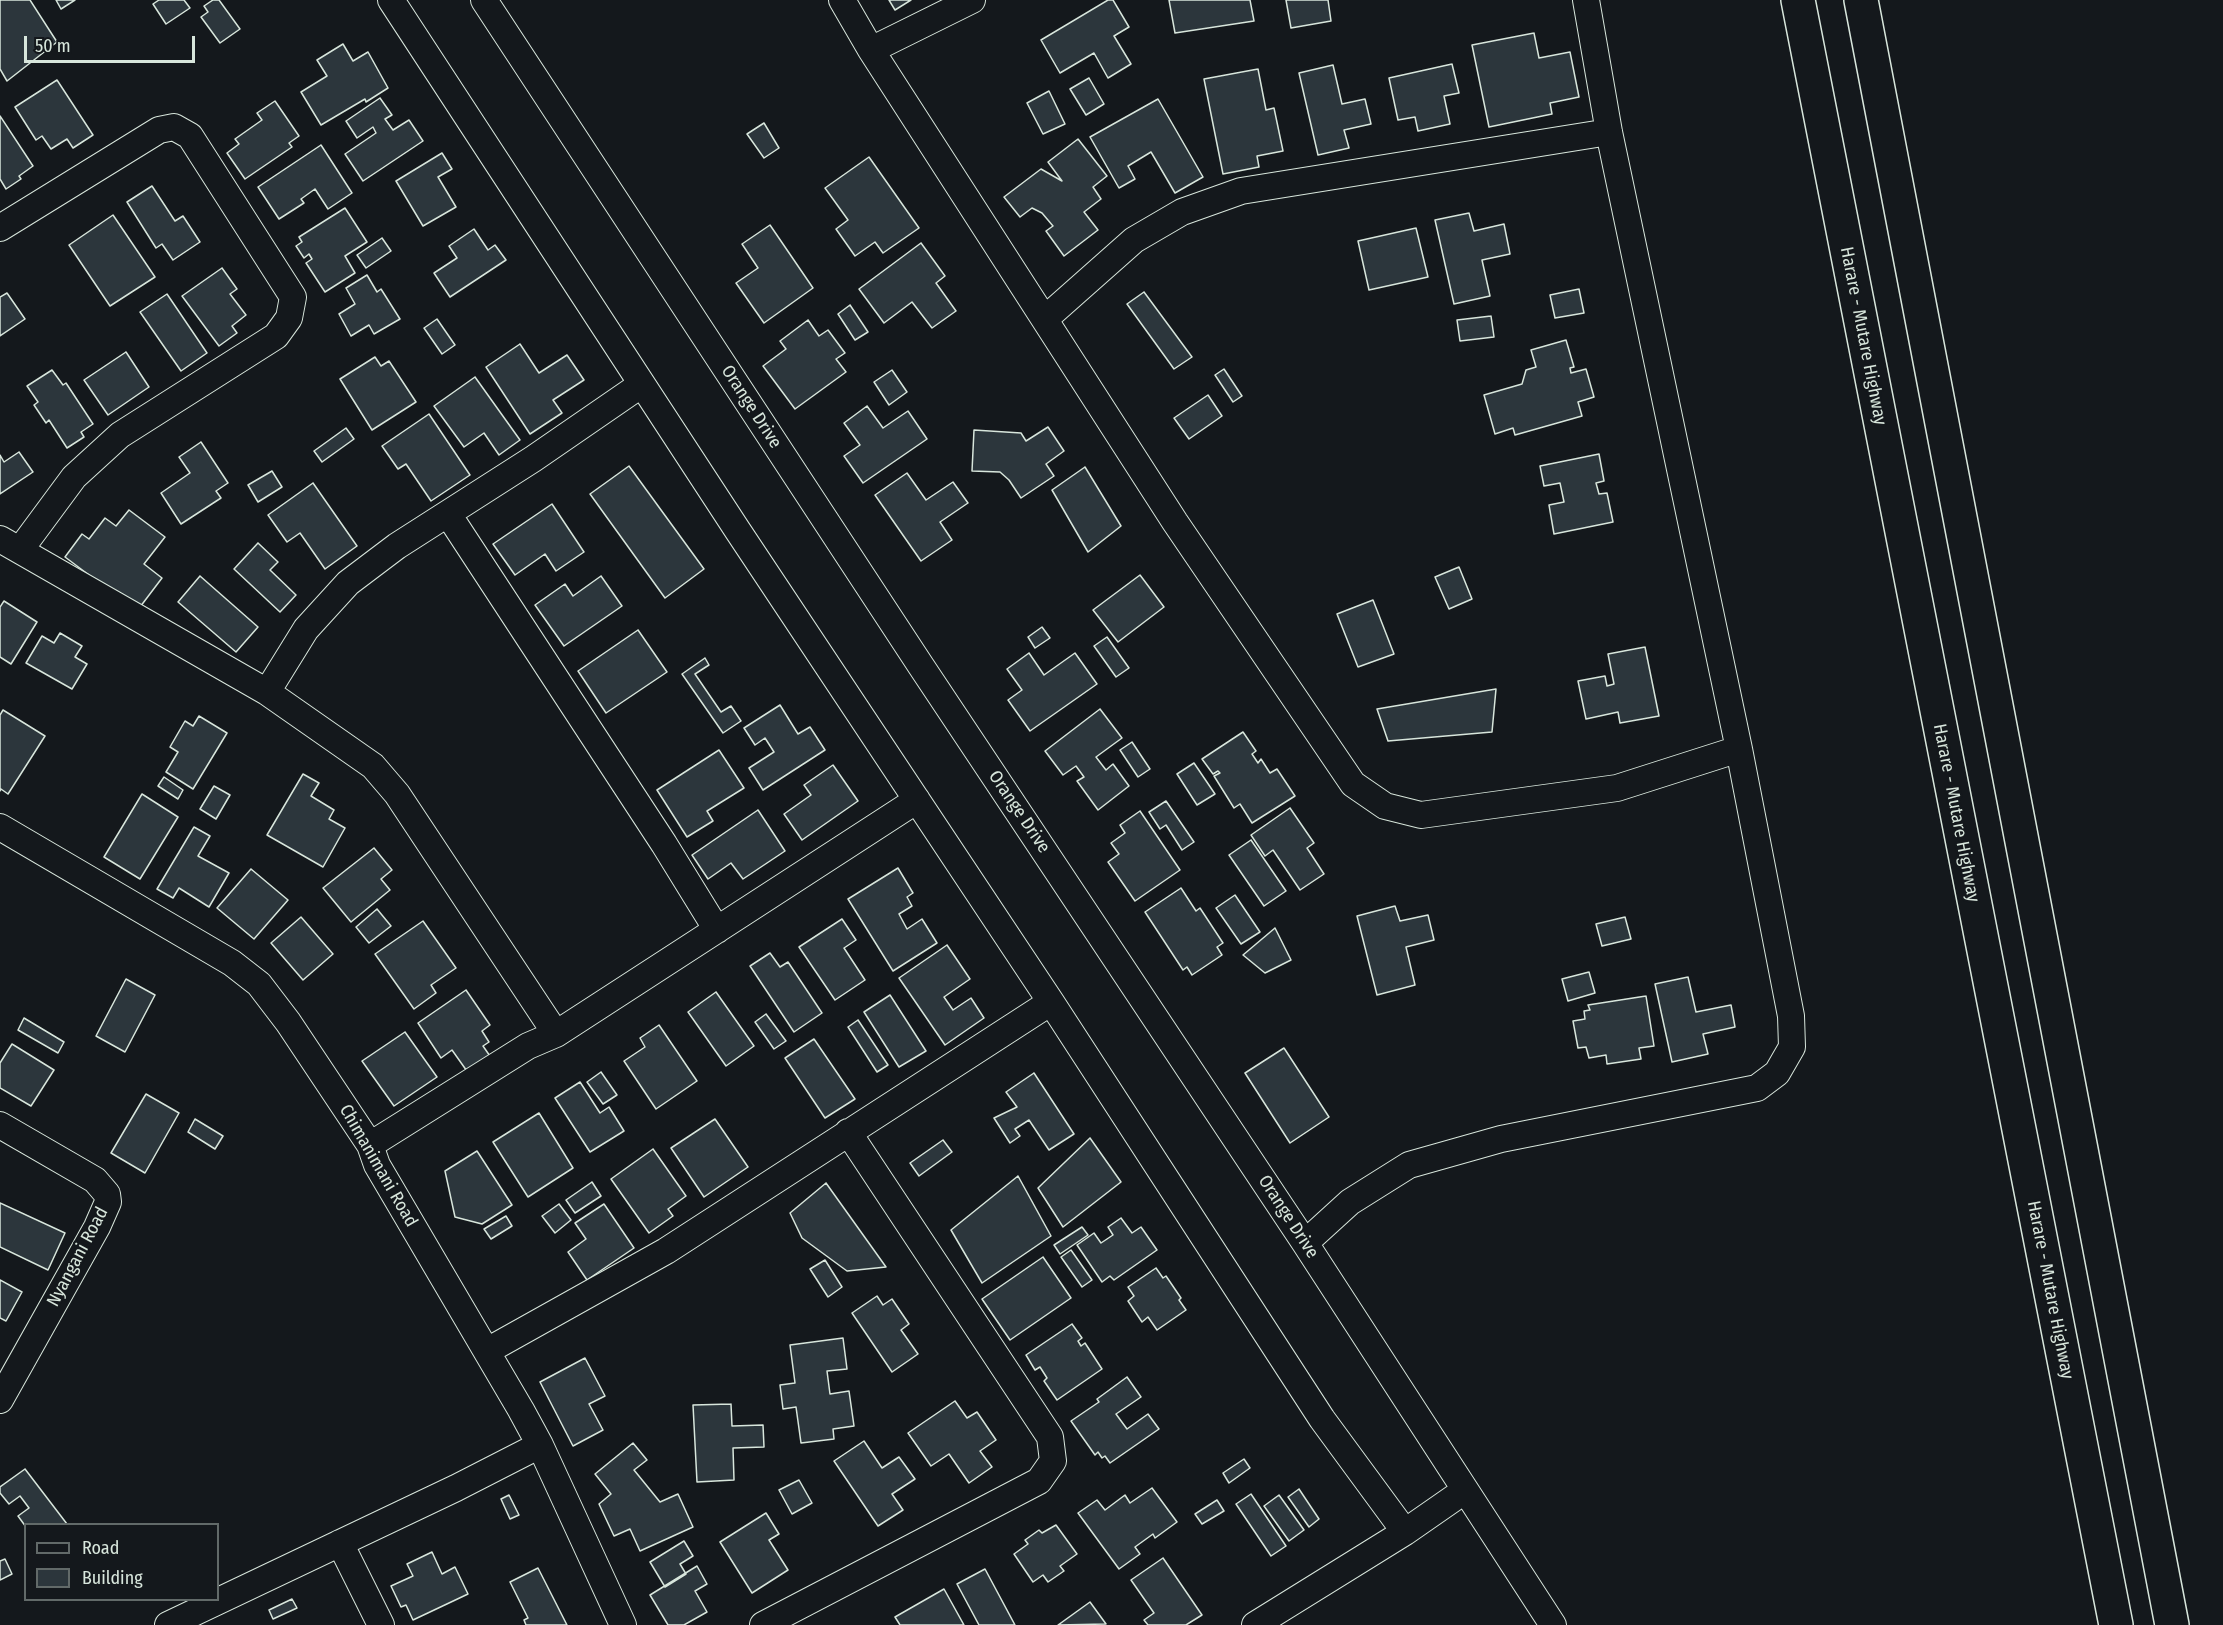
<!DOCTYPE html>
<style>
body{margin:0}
#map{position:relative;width:2223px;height:1625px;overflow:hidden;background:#14181c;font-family:"Fira Sans Condensed",sans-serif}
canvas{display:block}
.legend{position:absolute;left:24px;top:1523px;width:195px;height:78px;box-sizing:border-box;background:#14181c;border:2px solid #626a69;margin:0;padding:8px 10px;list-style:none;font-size:18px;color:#d8e6dc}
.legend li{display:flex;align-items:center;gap:12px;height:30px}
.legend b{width:30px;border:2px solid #626a69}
.scale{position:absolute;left:24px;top:36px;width:171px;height:27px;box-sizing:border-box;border:3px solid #d8e6dc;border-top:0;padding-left:8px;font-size:18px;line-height:21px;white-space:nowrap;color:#d8e6dc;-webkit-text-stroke:4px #14181c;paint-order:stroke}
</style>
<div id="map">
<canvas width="2223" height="1625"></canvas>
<ul class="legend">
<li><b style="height:8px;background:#14181c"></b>Road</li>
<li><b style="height:16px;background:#2c363c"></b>Building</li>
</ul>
<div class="scale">50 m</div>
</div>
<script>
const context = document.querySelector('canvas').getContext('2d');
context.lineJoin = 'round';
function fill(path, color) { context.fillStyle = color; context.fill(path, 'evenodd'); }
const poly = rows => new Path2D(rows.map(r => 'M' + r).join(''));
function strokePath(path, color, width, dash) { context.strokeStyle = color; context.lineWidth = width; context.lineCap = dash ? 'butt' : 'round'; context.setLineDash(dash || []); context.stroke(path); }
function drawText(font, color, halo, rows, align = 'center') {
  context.font = font + ' "Fira Sans Condensed",sans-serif'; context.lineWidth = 4.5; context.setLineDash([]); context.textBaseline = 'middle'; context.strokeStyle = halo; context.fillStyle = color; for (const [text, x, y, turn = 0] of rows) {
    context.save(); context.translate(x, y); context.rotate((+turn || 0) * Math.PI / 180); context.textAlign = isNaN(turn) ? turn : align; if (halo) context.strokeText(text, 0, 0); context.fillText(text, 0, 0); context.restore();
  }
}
const building = poly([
 [0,0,30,0,57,42,7,81,0,69,0,0],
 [56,0,75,0,61,9,56,0],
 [159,0,184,0,190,8,166,24,153,4,159,0],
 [213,0,219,0,240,29,220,43,201,17,208,12,204,6,213,0],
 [889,0,911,0,895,10,889,0],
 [1108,0,1113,0,1129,27,1114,36,1131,64,1108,78,1094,53,1060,73,1041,40,1108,0],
 [1169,0,1250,0,1254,21,1175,33,1169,0],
 [1286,0,1328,0,1331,21,1291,28,1286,0],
 [1534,33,1539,58,1570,52,1579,97,1550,103,1552,114,1489,127,1472,45,1534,33],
 [343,44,353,61,368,52,388,88,366,102,365,99,321,125,301,92,327,76,317,60,343,44],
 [1452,64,1459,93,1444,96,1450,124,1418,131,1415,117,1398,120,1389,78,1452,64],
 [1333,65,1342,104,1365,99,1371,124,1344,130,1349,148,1318,155,1299,73,1333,65],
 [1258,69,1266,110,1274,108,1283,151,1257,156,1259,167,1223,174,1204,79,1258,69],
 [1089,78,1104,104,1086,115,1070,89,1089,78],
 [57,80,93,135,73,148,67,139,51,149,42,136,36,140,15,107,57,80],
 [1049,91,1065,124,1043,134,1027,103,1049,91],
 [380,98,392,115,385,119,393,130,409,120,423,141,363,181,345,154,376,133,373,127,357,138,346,121,380,98],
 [1158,99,1203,177,1175,193,1151,152,1128,166,1135,179,1119,188,1090,137,1158,99],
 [275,101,299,136,289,143,292,147,245,179,227,153,239,144,235,139,262,120,257,113,275,101],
 [0,116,33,166,19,176,21,179,6,189,0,179,0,116],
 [764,123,779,148,764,158,747,134,764,123],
 [1078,139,1107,176,1093,187,1101,199,1084,212,1098,230,1064,256,1046,231,1053,226,1042,213,1032,208,1020,217,1004,197,1041,169,1062,181,1048,162,1078,139],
 [321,145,352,193,328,209,315,189,301,199,304,203,279,219,258,187,321,145],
 [442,153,452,169,438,177,456,207,423,226,396,181,442,153],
 [869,157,919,228,883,253,875,242,855,256,836,229,848,220,825,188,869,157],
 [152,186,175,221,183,216,200,242,173,260,162,244,156,248,127,202,152,186],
 [345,208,367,242,345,256,355,273,325,292,306,263,312,259,309,254,304,258,296,246,302,242,299,237,345,208],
 [1469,213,1474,231,1504,224,1510,254,1482,260,1490,296,1454,304,1435,220,1469,213],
 [113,215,155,277,110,306,69,245,113,215],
 [770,225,813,288,764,323,736,283,758,268,742,244,770,225],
 [1416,228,1428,277,1369,290,1358,241,1416,228],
 [474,229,488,250,495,245,506,260,450,297,434,273,457,258,449,246,474,229],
 [382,238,391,251,366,268,357,255,382,238],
 [921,243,945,276,936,283,956,311,932,328,912,302,884,323,859,289,921,243],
 [222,268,237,289,230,294,246,315,232,326,237,333,219,346,182,296,222,268],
 [367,275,377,292,381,289,400,319,374,334,369,325,351,336,339,314,355,304,346,288,367,275],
 [1579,289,1584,313,1555,318,1550,295,1579,289],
 [1144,292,1192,357,1174,369,1127,304,1144,292],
 [7,293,25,319,0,336,0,297,7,293],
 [167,294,207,353,181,371,140,312,167,294],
 [850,305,868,332,855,340,838,314,850,305],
 [1491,316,1494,337,1460,341,1457,320,1491,316],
 [437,319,455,345,442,354,424,328,437,319],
 [808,320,819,336,828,330,845,353,836,359,846,372,795,409,763,366,786,349,780,341,808,320],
 [1566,340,1574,367,1570,368,1571,373,1586,369,1594,397,1578,402,1582,416,1515,435,1513,428,1495,434,1484,395,1522,384,1526,370,1536,367,1531,350,1566,340],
 [520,344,539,373,567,355,584,380,553,400,562,413,530,434,486,367,520,344],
 [126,352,149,387,108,415,84,380,126,352],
 [375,357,381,366,389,361,416,402,372,430,340,379,375,357],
 [1224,369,1242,396,1233,402,1215,375,1224,369],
 [52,370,63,385,66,383,93,424,81,432,84,437,67,448,49,420,46,423,34,405,38,402,27,386,52,370],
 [892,370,907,392,889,405,874,382,892,370],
 [475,377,520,440,499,455,484,433,464,447,434,406,475,377],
 [1208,395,1222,416,1189,439,1174,418,1208,395],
 [867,406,883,428,908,411,927,439,863,483,844,456,860,445,844,423,867,406],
 [429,414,470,475,431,501,406,464,398,469,382,446,429,414],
 [1048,427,1064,451,1046,464,1054,476,1021,498,1009,480,1000,472,972,471,974,430,1021,433,1026,441,1048,427],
 [346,428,354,439,322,462,314,451,346,428],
 [201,442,228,483,216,491,221,498,181,524,161,493,190,473,179,457,201,442],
 [19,452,33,472,0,494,0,455,4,462,19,452],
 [1599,454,1604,481,1596,483,1599,494,1607,493,1613,522,1554,534,1549,505,1564,502,1560,483,1544,486,1540,466,1599,454],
 [629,466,704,569,665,598,590,494,629,466],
 [1085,467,1121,526,1088,552,1052,490,1085,467],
 [272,471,282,487,258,502,248,485,272,471],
 [907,473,926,500,953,482,968,503,940,522,952,540,921,561,875,495,907,473],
 [313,483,357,546,325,569,300,533,287,542,268,515,313,483],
 [552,504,584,552,556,571,545,554,515,575,493,544,552,504],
 [129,510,165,537,144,564,162,578,137,611,65,557,82,534,89,539,105,518,116,526,129,510],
 [258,543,278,562,270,570,296,595,280,612,234,569,258,543],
 [1459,567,1472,599,1449,609,1435,577,1459,567],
 [1140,575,1164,607,1118,642,1093,610,1140,575],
 [200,576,258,627,236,652,178,602,200,576],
 [601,576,622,606,564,646,535,605,565,584,573,596,601,576],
 [1373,600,1394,654,1358,667,1337,614,1373,600],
 [4,601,37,622,11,664,0,657,0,607,4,601],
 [1042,627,1050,638,1035,648,1028,637,1042,627],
 [638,630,667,672,606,713,578,671,638,630],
 [60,633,82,646,75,657,87,664,72,689,26,663,42,636,54,643,60,633],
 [1107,637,1129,668,1116,677,1094,646,1107,637],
 [1645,647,1659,716,1620,723,1618,712,1586,719,1578,681,1605,676,1607,686,1614,684,1608,654,1645,647],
 [1029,653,1044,675,1075,653,1097,684,1030,731,1008,700,1022,690,1007,669,1029,653],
 [705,658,709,665,695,674,721,712,731,706,741,721,723,733,682,674,705,658],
 [1496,689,1492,732,1388,741,1377,709,1496,689],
 [780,705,798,734,810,727,825,750,763,790,749,768,774,752,765,738,755,745,744,728,780,705],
 [1100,709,1122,738,1096,757,1106,770,1113,764,1129,786,1098,810,1077,781,1084,777,1076,766,1063,775,1045,751,1100,709],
 [3,710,45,736,8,794,1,789,0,791,0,715,3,710],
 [199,716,227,733,193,789,166,772,178,752,170,747,185,721,193,726,199,716],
 [1243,732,1256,751,1252,754,1258,763,1261,759,1270,773,1277,769,1295,796,1252,823,1240,804,1234,808,1214,776,1220,773,1218,771,1213,774,1202,759,1243,732],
 [1132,742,1150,769,1138,777,1120,750,1132,742],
 [719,750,744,788,707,811,713,821,687,837,657,790,719,750],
 [1194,763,1215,794,1197,805,1177,774,1194,763],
 [833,765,858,801,802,840,784,814,811,795,804,785,833,765],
 [303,774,319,783,311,796,334,810,329,819,345,828,323,867,267,835,303,774],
 [164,777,183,790,178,799,158,786,164,777],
 [214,786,230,795,216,819,200,809,214,786],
 [142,794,178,817,140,879,104,857,142,794],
 [1166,801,1194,842,1182,850,1166,825,1160,829,1149,812,1166,801],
 [1290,808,1314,843,1307,848,1324,874,1300,890,1273,850,1265,856,1251,835,1290,808],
 [758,810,785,851,743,879,731,863,708,879,692,855,758,810],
 [1140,811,1180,870,1135,901,1108,862,1119,854,1111,843,1125,833,1120,825,1140,811],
 [194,827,210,836,198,856,229,873,209,907,179,888,173,898,157,889,194,827],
 [1251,840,1286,891,1264,906,1229,855,1251,840],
 [374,848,392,870,381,879,390,890,351,922,323,888,374,848],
 [898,868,913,893,907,897,912,906,899,914,907,929,922,919,937,943,893,971,848,899,898,868],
 [251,869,288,900,254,939,217,908,251,869],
 [1181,888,1196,911,1200,908,1223,943,1217,947,1222,955,1192,975,1187,967,1183,970,1145,912,1181,888],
 [1235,895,1260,932,1241,944,1216,908,1235,895],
 [1395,906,1400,921,1428,915,1434,940,1406,947,1415,985,1377,995,1357,916,1395,906],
 [377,909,391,926,369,943,356,927,377,909],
 [301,917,333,954,303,980,271,943,301,917],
 [1625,917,1631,939,1602,946,1596,924,1625,917],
 [842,919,856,940,844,948,865,980,835,1000,799,947,842,919],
 [423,921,456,968,431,985,436,993,414,1009,375,954,423,921],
 [1275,928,1291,960,1265,973,1243,955,1275,928],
 [947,945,970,979,944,997,953,1010,971,998,984,1018,945,1045,899,978,947,945],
 [770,953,780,967,788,962,822,1013,794,1032,750,966,770,953],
 [1589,972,1595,993,1568,1001,1562,979,1589,972],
 [1688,977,1696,1012,1731,1005,1735,1027,1703,1034,1708,1054,1672,1062,1655,984,1688,977],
 [126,979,155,995,125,1052,96,1036,126,979],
 [466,990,490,1025,482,1031,489,1042,483,1046,492,1059,469,1074,452,1050,441,1058,418,1023,466,990],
 [716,992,754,1046,726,1066,688,1012,716,992],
 [890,995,926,1051,899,1067,864,1012,890,995],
 [1646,996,1654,1046,1639,1048,1641,1059,1607,1064,1606,1055,1589,1058,1586,1047,1578,1048,1573,1021,1585,1019,1584,1011,1590,1010,1588,1005,1646,996],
 [766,1014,786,1041,774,1049,755,1022,766,1014],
 [24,1018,64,1042,58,1053,18,1030,24,1018],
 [858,1020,888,1065,877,1072,848,1027,858,1020],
 [659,1025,697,1081,656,1109,624,1061,645,1047,640,1038,659,1025],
 [405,1032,437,1077,394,1106,362,1061,405,1032],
 [814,1039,855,1099,825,1118,785,1058,814,1039],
 [12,1044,54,1070,31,1106,0,1088,0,1063,12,1044],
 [1284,1048,1329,1117,1290,1143,1245,1073,1284,1048],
 [601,1072,617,1095,603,1104,587,1082,601,1072],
 [1034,1073,1074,1134,1049,1150,1029,1120,1015,1129,1020,1136,1010,1143,994,1118,1017,1107,1006,1092,1034,1073],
 [580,1082,600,1113,609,1107,624,1131,590,1152,555,1098,580,1082],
 [146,1094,179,1113,145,1173,111,1153,146,1094],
 [539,1113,573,1168,528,1197,493,1142,539,1113],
 [195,1119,223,1136,215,1149,188,1132,195,1119],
 [715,1119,748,1167,704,1197,671,1148,715,1119],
 [1090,1138,1121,1182,1063,1227,1038,1188,1090,1138],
 [943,1140,952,1152,919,1176,910,1163,943,1140],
 [653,1149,686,1196,668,1209,673,1216,649,1233,611,1179,653,1149],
 [477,1151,512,1205,482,1224,455,1217,445,1171,477,1151],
 [1018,1176,1051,1236,982,1283,951,1230,1018,1176],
 [592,1182,601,1196,575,1213,566,1200,592,1182],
 [826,1183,886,1267,847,1271,802,1238,790,1213,826,1183],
 [0,1203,65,1233,48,1270,0,1247,0,1203],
 [559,1204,571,1220,555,1233,542,1216,559,1204],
 [604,1204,634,1248,587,1280,568,1252,586,1239,575,1223,604,1204],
 [506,1216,512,1226,491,1239,484,1229,506,1216],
 [1121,1218,1132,1233,1141,1227,1157,1250,1114,1280,1110,1276,1102,1282,1077,1245,1094,1233,1101,1243,1113,1235,1108,1227,1121,1218],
 [1082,1227,1088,1235,1060,1254,1054,1245,1082,1227],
 [1071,1250,1092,1280,1082,1287,1061,1257,1071,1250],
 [1043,1257,1071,1298,1010,1340,982,1299,1043,1257],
 [825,1260,842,1287,828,1297,810,1269,825,1260],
 [1156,1268,1163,1278,1166,1276,1181,1298,1179,1300,1186,1310,1157,1330,1148,1317,1142,1322,1128,1301,1134,1296,1128,1287,1156,1268],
 [0,1280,22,1292,6,1321,0,1318,0,1280],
 [877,1296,883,1305,892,1299,909,1324,901,1330,918,1354,892,1372,852,1313,877,1296],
 [1072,1324,1082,1338,1078,1341,1081,1346,1085,1343,1102,1369,1057,1400,1044,1381,1047,1378,1040,1367,1035,1370,1026,1355,1072,1324],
 [843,1338,847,1369,827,1371,830,1394,849,1391,854,1426,833,1429,834,1439,801,1443,796,1407,783,1409,780,1385,795,1383,790,1345,843,1338],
 [585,1358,605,1396,589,1404,603,1430,573,1446,540,1382,585,1358],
 [1127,1377,1141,1397,1116,1414,1127,1429,1148,1414,1159,1429,1110,1463,1105,1456,1102,1458,1098,1452,1095,1455,1071,1421,1099,1402,1097,1399,1127,1377],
 [955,1401,967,1418,977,1412,996,1440,980,1451,992,1467,969,1483,949,1454,931,1466,908,1433,955,1401],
 [731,1404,732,1426,763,1425,764,1447,733,1448,734,1480,697,1482,693,1405,731,1404],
 [864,1441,882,1468,899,1457,915,1479,892,1494,903,1510,878,1526,834,1461,864,1441],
 [633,1443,647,1460,634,1470,660,1502,678,1494,693,1527,640,1551,630,1529,614,1536,599,1504,611,1494,595,1474,633,1443],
 [1244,1459,1250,1468,1229,1483,1223,1473,1244,1459],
 [25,1469,67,1524,26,1524,26,1527,18,1516,29,1508,20,1496,9,1504,0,1493,0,1487,25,1469],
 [799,1480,812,1503,792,1514,779,1490,799,1480],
 [1152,1488,1177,1522,1155,1538,1153,1534,1135,1547,1140,1554,1119,1569,1078,1513,1097,1500,1105,1510,1125,1495,1130,1503,1152,1488],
 [1299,1489,1319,1519,1309,1527,1288,1497,1299,1489],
 [1251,1494,1286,1546,1271,1556,1236,1504,1251,1494],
 [509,1495,519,1515,510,1519,501,1499,509,1495],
 [1279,1495,1304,1530,1289,1541,1264,1506,1279,1495],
 [1217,1500,1224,1511,1202,1524,1195,1514,1217,1500],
 [766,1513,779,1534,769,1540,788,1570,752,1593,720,1542,766,1513],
 [1056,1525,1077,1554,1060,1566,1064,1571,1048,1582,1043,1575,1033,1582,1014,1554,1028,1544,1025,1540,1039,1530,1042,1533,1056,1525],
 [684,1541,693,1556,680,1564,686,1574,665,1587,650,1562,684,1541],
 [432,1552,442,1574,455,1567,468,1594,413,1620,406,1605,401,1607,391,1586,413,1576,407,1564,432,1552],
 [1163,1558,1202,1615,1186,1625,1148,1625,1144,1620,1154,1613,1131,1580,1163,1558],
 [5,1559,12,1574,0,1580,0,1561,5,1559],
 [697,1566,707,1584,695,1591,707,1612,684,1625,668,1625,650,1595,697,1566],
 [538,1568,567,1625,526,1625,524,1620,528,1618,510,1582,538,1568],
 [985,1569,1015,1625,979,1625,957,1584,985,1569],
 [944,1589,964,1625,900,1625,895,1617,944,1589],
 [292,1599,297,1608,273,1619,269,1610,292,1599],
 [1090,1602,1106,1624,1058,1625,1090,1602]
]);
fill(building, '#2c363c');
strokePath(building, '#d8e6dc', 1.5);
const minor = poly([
 [391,0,738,531,1051,1002,1322,1419,1405,1532,1464,1491],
 [484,0,921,666,1305,1243,1553,1625],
 [842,0,871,50,1175,522,1353,784,1385,806,1421,815,1617,788,1739,749],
 [871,50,972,0],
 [0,228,159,130,174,127,190,136,293,297,289,318,276,336,120,435,74,477,20,550],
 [1046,318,1134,240,1182,212,1241,191,1609,132],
 [448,514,664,844,717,930],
 [0,539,267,692,373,766,397,794,556,1034],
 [267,692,306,629,348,583,397,546,533,459,642,384],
 [0,827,232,963,259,984,288,1022,370,1145,377,1165,521,1410,540,1445,623,1625],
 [0,1125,95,1180,107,1194,108,1202,97,1227,0,1400],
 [370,1145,528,1046,556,1034,917,800],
 [1305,1243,1350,1202,1409,1165,1501,1139,1757,1088,1777,1073,1792,1047,1791,1016,1739,749,1609,132,1586,0],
 [487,1351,666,1251,1051,1002],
 [340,1543,381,1625],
 [168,1625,456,1488,540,1445],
 [763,1625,1039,1481,1053,1461,1050,1437,848,1132],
 [1255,1625,1405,1532]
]);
const highway = poly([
 [1798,0,2116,1625],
 [1861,0,2172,1625]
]);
strokePath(minor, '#d8e6dc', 28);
strokePath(highway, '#d8e6dc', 36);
strokePath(minor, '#14181c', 26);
strokePath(highway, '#14181c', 33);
drawText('18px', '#d8e6dc', '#14181c', [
 ["Harare - Mutare Highway",1863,336,79],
 ["Orange Drive",751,407,57],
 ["Orange Drive",1019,812,56],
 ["Harare - Mutare Highway",1956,813,79],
 ["Chimanimani Road",378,1166,60],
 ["Orange Drive",1288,1217,57],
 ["Nyangani Road",78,1257,-62],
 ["Harare - Mutare Highway",2050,1290,79]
]);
</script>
